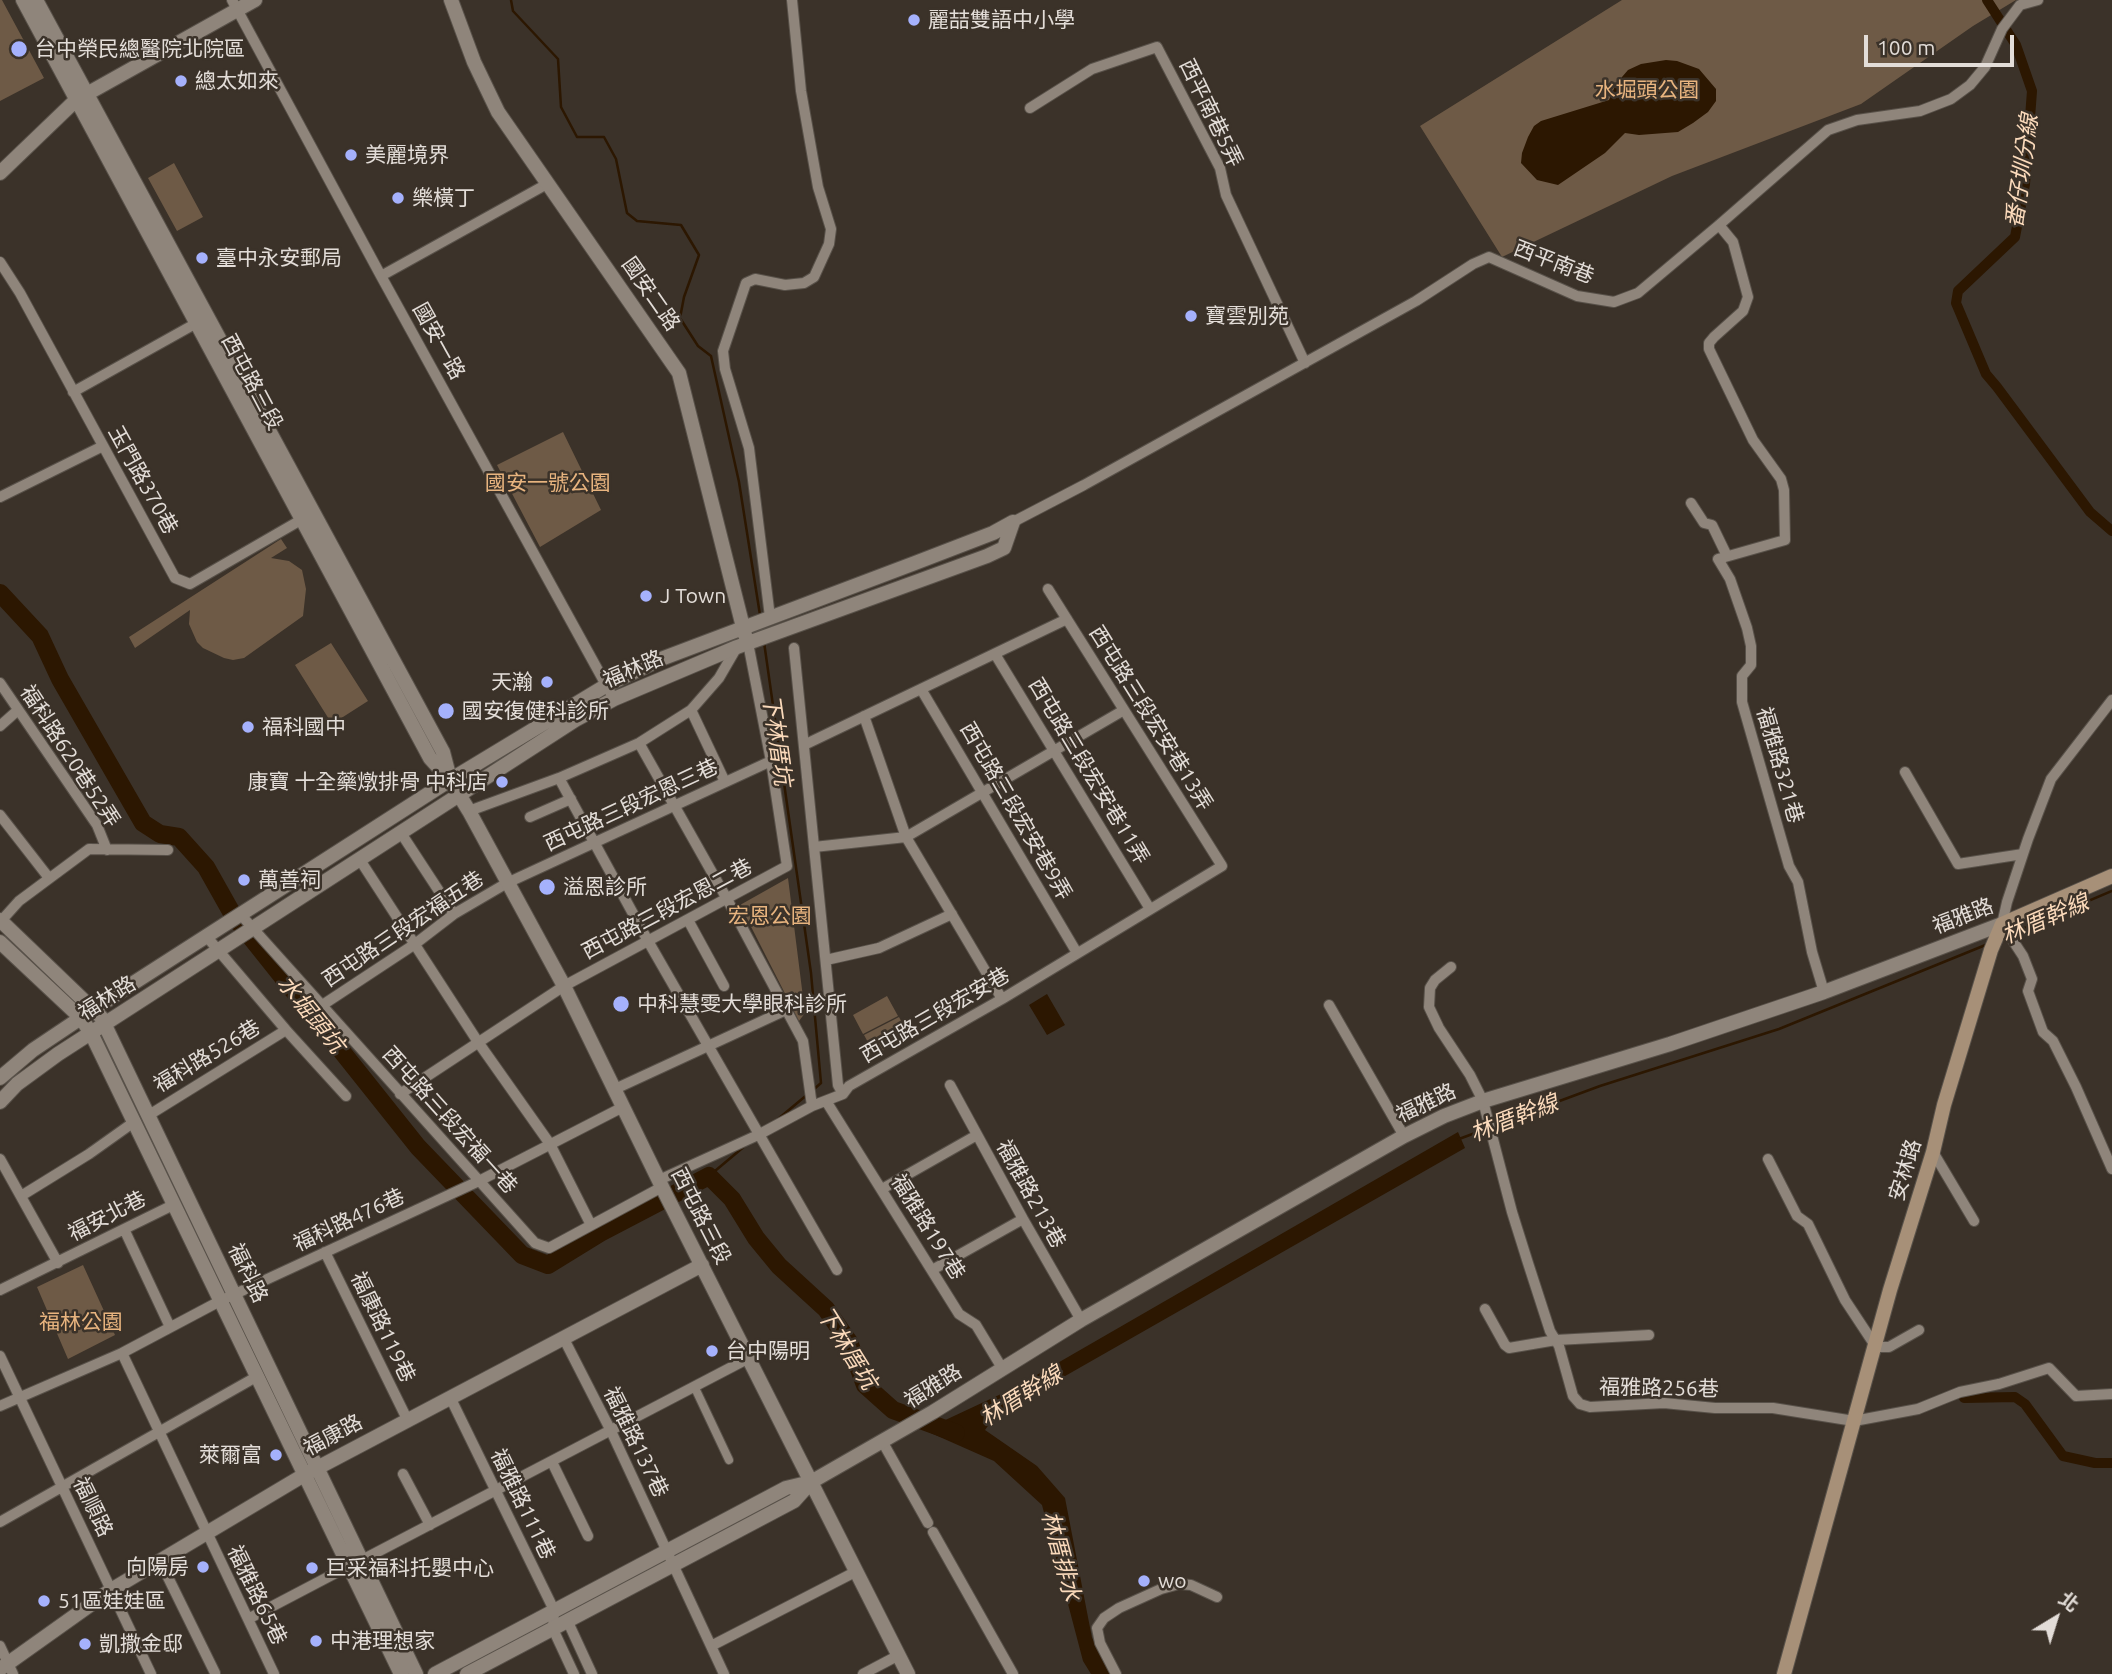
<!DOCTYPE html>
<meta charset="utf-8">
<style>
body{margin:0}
#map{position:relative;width:2112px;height:1674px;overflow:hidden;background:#3b3229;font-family:Ubuntu,"Noto Sans TC",sans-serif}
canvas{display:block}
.north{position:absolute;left:2021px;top:1583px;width:70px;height:70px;-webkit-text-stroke:5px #3b3229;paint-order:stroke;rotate:38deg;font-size:19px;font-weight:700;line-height:28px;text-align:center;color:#e3ddd8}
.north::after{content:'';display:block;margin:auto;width:24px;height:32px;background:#e3ddd8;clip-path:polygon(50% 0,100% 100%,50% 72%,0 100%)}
.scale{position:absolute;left:1864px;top:35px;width:150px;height:32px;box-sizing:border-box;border:4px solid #e3ddd8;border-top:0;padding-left:9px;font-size:21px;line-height:24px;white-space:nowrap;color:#e3ddd8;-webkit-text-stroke:5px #3b3229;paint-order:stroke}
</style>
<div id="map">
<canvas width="2112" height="1674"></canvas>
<div class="north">北</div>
<div class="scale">100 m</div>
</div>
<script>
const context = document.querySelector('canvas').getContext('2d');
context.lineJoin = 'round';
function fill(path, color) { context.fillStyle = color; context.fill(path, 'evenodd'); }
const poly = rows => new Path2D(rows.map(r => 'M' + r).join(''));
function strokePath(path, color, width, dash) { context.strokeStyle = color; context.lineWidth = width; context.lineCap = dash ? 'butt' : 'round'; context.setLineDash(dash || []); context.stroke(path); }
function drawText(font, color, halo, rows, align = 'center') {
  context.font = font + ' Ubuntu,"Noto Sans TC",sans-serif'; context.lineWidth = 5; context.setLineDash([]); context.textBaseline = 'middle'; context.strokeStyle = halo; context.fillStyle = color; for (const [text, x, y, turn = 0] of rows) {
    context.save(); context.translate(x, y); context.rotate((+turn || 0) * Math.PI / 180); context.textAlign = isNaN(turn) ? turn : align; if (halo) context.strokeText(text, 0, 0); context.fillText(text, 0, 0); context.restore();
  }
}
fill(poly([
 [0,0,2,0,44,78,0,101],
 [1622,0,2016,0,1973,26,1861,104,1672,176,1502,257,1420,126],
 [174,163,203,217,177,231,148,178],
 [563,432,601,510,540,547,497,465],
 [281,539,287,548,271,558,289,561,302,570,306,589,303,616,244,658,233,660,224,658,203,648,197,642,189,624,190,610,135,648,129,637],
 [331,643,368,701,332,724,295,665],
 [788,878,805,1013,799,1021,740,905],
 [887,996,898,1016,863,1034,853,1015],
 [899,1017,909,1036,875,1055,864,1035],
 [83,1265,115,1335,68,1359,37,1287]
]), '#6e5a46');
fill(poly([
 [1666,60,1677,61,1699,69,1716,89,1716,101,1708,112,1693,123,1678,132,1639,135,1625,133,1605,153,1558,185,1537,180,1521,163,1522,153,1528,137,1534,126,1541,121,1609,100,1616,84,1628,70,1641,64],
 [1047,994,1065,1025,1047,1035,1029,1005],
 [1458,1132,1465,1148,995,1416,985,1430,1037,1466,1065,1498,1092,1638,1113,1674,1091,1674,1083,1661,1042,1505,994,1461,924,1430,1016,1387]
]), '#2c1701');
strokePath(poly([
 [511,0,513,11,558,59,561,107,577,137,604,137,616,159,627,213,637,221,681,225,699,255,684,297,680,318,698,346,711,356,739,482,760,615],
 [764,642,811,973,821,1083,813,1090],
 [2013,933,2112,891],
 [778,1119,808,1094],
 [1492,1126,1600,1086,1779,1029,1988,944],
 [1459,1139,1486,1129],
 [709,1176,746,1145]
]), '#2c1701', 2.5);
strokePath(poly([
 [1987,0,2016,45,2032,91,2025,184,2015,237,1958,291,1956,303,1986,374,1997,387,2090,512,2112,531],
 [1964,1398,2015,1397,2025,1404,2063,1456,2095,1463,2112,1463]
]), '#2c1701', 10);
strokePath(poly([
 [0,593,40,636,60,679,143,823,160,834,179,837,206,867,233,915,418,1147,522,1255,548,1265,600,1233,709,1176,732,1199,756,1238,779,1266,826,1309,849,1342,865,1385,893,1410,956,1433]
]), '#2c1701', 18);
const pedestrian = poly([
 [695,1388,729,1460]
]);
const minor = poly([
 [232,0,381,276,610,692],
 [1030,108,1092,69,1157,47,1220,168,1226,195,1305,363],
 [1719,225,1733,242,1748,297,1743,311,1714,337,1709,343,1709,349,1753,440,1781,479,1784,490,1785,540,1718,559,1730,579,1747,628,1751,646,1751,665,1742,676,1742,702,1789,866,1798,882,1812,952,1824,992],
 [0,262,20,293,175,578,190,584,306,517],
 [381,276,547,184],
 [73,392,202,320],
 [0,497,103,446],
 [1691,503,1704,523,1712,525,1727,556],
 [1013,522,1084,485,1416,301,1473,264,1489,257,1577,296,1614,302,1638,293,1719,225,1828,130,1857,120,1920,111,1951,99,1970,85,1985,67,2002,29,2020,5,2038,0],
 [770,617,749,448,725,369,723,351,746,283,755,279,785,285,804,283,814,277,829,244,831,229,818,187,801,91,792,0],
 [794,648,838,1085,843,1094],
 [995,654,1150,909],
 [0,683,97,825,107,850],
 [921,689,1077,953],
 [2112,700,2051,779,2028,839,2007,902,2002,924,2023,956,2032,979,2028,991,2043,1032,2053,1041,2076,1087,2112,1169],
 [691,710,725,782],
 [864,716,906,837,1002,999],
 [0,726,18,710],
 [639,743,727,899,803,1041,812,1106],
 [804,745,1067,619],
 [1905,772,1958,864,2023,854],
 [559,778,648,941,837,1270],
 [469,811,559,778,639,743,691,710,719,678,737,647],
 [0,815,49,878],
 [530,817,571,799],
 [401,833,454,914],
 [814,847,906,837,1124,710],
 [360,860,478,1042,550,1144,591,1225],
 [241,915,535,1243,549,1248,662,1187],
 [688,920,724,986],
 [1,921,19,901,89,849,168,850],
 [207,937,286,1030,346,1096],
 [826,960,879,948,952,914],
 [1451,967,1435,980,1430,988,1429,1007,1439,1028,1470,1075,1483,1101,1512,1212,1528,1263,1550,1331,1559,1346,1573,1396,1580,1404,1590,1407,1664,1403,1715,1408,1773,1408,1854,1421,1918,1409,1960,1392,1999,1384,2049,1368,2076,1396,2112,1394],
 [1329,1005,1404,1136],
 [321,1006,415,944,454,914,507,883,771,761],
 [950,1085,1023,1219,1081,1320],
 [615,1089,786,1010],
 [400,1094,564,986,787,866,771,761,748,643],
 [826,1101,959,1314,976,1325,1002,1368],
 [149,1115,286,1030],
 [1933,1152,1974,1221],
 [0,1159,58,1263],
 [1768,1159,1797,1216,1808,1224,1845,1300,1876,1347,1889,1347,1919,1330],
 [659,1180,758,1135,812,1106,843,1094,849,1086,1002,999,1222,866,1048,589],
 [882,1189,977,1135],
 [21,1196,89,1154,134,1122],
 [124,1229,170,1327],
 [325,1252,407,1419],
 [932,1270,1023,1219],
 [0,1290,173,1205],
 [1485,1309,1505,1345,1509,1348,1556,1340,1649,1335],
 [563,1337,611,1431,724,1674],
 [122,1353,274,1674],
 [0,1356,151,1674],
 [450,1397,554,1610,553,1629,574,1674],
 [0,1406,122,1353,220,1301,479,1181,623,1107],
 [882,1441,928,1523],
 [552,1462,588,1536],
 [403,1474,430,1525],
 [0,1522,256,1377],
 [933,1532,1013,1674],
 [362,1560,749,1358],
 [160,1561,215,1673],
 [248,1619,349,1566],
 [568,1622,592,1674],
 [0,1646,13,1674],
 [711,1646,857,1571],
 [863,1674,899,1655],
 [1116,1674,1100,1643,1097,1628,1104,1618,1119,1608,1161,1589,1179,1584,1191,1585,1217,1597]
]);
const tertiary = poly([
 [23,0,430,758,450,780,469,811,564,986,665,1193,908,1674],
 [36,0,443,752,449,775],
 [451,0,474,62,498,112,679,373,745,635],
 [0,173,76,100,255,0],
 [0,920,101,1017,416,1674],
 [0,942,81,1018,91,1033,401,1674],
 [0,1078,33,1050,121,991,450,780,607,685,661,659,915,563,993,533,1013,522],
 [0,1102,17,1084,58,1054,575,720,614,699,737,647,987,556,1004,548,1013,522],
 [0,1669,111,1590,304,1475,702,1265],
 [435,1674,786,1488,811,1482,933,1412,1081,1320,1404,1136,1444,1116,1483,1101,1670,1044,1824,992,2002,924],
 [467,1674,794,1501,811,1482]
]);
const secondary = poly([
 [1784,1674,1890,1290,1933,1152,1944,1105,1991,950,2002,924,2112,876]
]);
strokePath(pedestrian, '#585149', 10);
strokePath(minor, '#585149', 12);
strokePath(tertiary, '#585149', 16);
strokePath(secondary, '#585149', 16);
strokePath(pedestrian, '#8f857b', 8);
strokePath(minor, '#8f857b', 10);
strokePath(tertiary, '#8f857b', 14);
strokePath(secondary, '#a79078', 14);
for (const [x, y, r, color] of [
 [914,20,7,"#a5b1fc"],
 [19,49,9,"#a5b1fc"],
 [181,81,7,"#a5b1fc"],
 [351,155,7,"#a5b1fc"],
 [398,198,7,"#a5b1fc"],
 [202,258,7,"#a5b1fc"],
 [1191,316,7,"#a5b1fc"],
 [646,596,7,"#a5b1fc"],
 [547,682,7,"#a5b1fc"],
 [446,711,9,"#a5b1fc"],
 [248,727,7,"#a5b1fc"],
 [502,782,7,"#a5b1fc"],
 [244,880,7,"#a5b1fc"],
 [547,887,9,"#a5b1fc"],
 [621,1004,9,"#a5b1fc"],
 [712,1351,7,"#a5b1fc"],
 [276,1455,7,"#a5b1fc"],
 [203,1567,7,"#a5b1fc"],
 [312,1568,7,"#a5b1fc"],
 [1144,1581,7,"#a5b1fc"],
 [44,1601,7,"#a5b1fc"],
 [316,1641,7,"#a5b1fc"],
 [85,1644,7,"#a5b1fc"]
]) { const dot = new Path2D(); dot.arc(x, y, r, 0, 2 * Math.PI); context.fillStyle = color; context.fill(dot); strokePath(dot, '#3b3229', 2.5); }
drawText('21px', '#e3ddd8', '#3b3229', [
 ["麗喆雙語中小學",928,20],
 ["台中榮民總醫院北院區",35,49],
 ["總太如來",195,81],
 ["美麗境界",365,155],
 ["樂橫丁",412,198],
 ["臺中永安郵局",216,258],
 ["寶雲別苑",1205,316],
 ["J Town",660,596],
 ["天瀚",533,682,"right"],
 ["國安復健科診所",462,711],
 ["福科國中",262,727],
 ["康寶 十全藥燉排骨 中科店",488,782,"right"],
 ["萬善祠",258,880],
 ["溢恩診所",563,887],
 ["中科慧雯大學眼科診所",637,1004],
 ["台中陽明",726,1351],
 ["萊爾富",262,1455,"right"],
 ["向陽房",189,1567,"right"],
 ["巨采福科托嬰中心",326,1568],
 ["wo",1158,1581],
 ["51區娃娃區",58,1601],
 ["中港理想家",330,1641],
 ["凱撒金邸",99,1644]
], 'left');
drawText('21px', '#e8b47f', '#3b3229', [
 ["水堀頭公園",1647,90],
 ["國安一號公園",548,483],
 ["宏恩公園",770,916],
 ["福林公園",81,1322]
]);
drawText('21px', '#e3ddd8', '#3b3229', [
 ["西平南巷5弄",1211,113,64],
 ["西平南巷",1554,262,21],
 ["國安二路",651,294,55],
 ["國安一路",439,341,61],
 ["西屯路三段",252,382,62],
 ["玉門路370巷",143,480,61],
 ["福林路",633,669,-23],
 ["西屯路三段宏安巷13弄",1151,718,58],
 ["福科路620巷52弄",70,756,57],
 ["福雅路321巷",1780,765,74],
 ["西屯路三段宏安巷11弄",1089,771,59],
 ["西屯路三段宏恩三巷",631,805,-25],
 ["西屯路三段宏安巷9弄",1016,811,60],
 ["西屯路三段宏恩二巷",667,909,-28],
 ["福雅路",1963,916,-21],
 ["西屯路三段宏福五巷",403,929,-34],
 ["福林路",107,998,-32],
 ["西屯路三段宏安巷",935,1015,-30],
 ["福科路526巷",207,1056,-31],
 ["福雅路",1426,1103,-25],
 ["西屯路三段宏福一巷",450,1120,48],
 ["安林路",1905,1170,-73],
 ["福雅路213巷",1031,1194,61],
 ["福安北巷",107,1216,-27],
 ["西屯路三段",701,1216,63],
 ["福科路476巷",349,1220,-25],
 ["福雅路197巷",928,1227,58],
 ["福科路",248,1273,64],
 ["福康路119巷",383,1327,64],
 ["福雅路",933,1386,-32],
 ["福雅路256巷",1659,1388,1],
 ["福康路",333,1435,-28],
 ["福雅路137巷",636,1442,64],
 ["福雅路111巷",523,1504,64],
 ["福順路",93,1507,64],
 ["福雅路65巷",257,1595,64]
]);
drawText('italic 23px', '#fbdabb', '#3b3229', [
 ["番仔圳分線",2022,171,-82],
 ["下林厝坑",777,740,82],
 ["林厝幹線",2045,919,-23],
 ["水堀頭坑",311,1014,51],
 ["林厝幹線",1514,1118,-21],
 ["下林厝坑",847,1348,58],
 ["林厝幹線",1021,1396,-32],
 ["林厝排水",1061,1556,75]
]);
</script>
